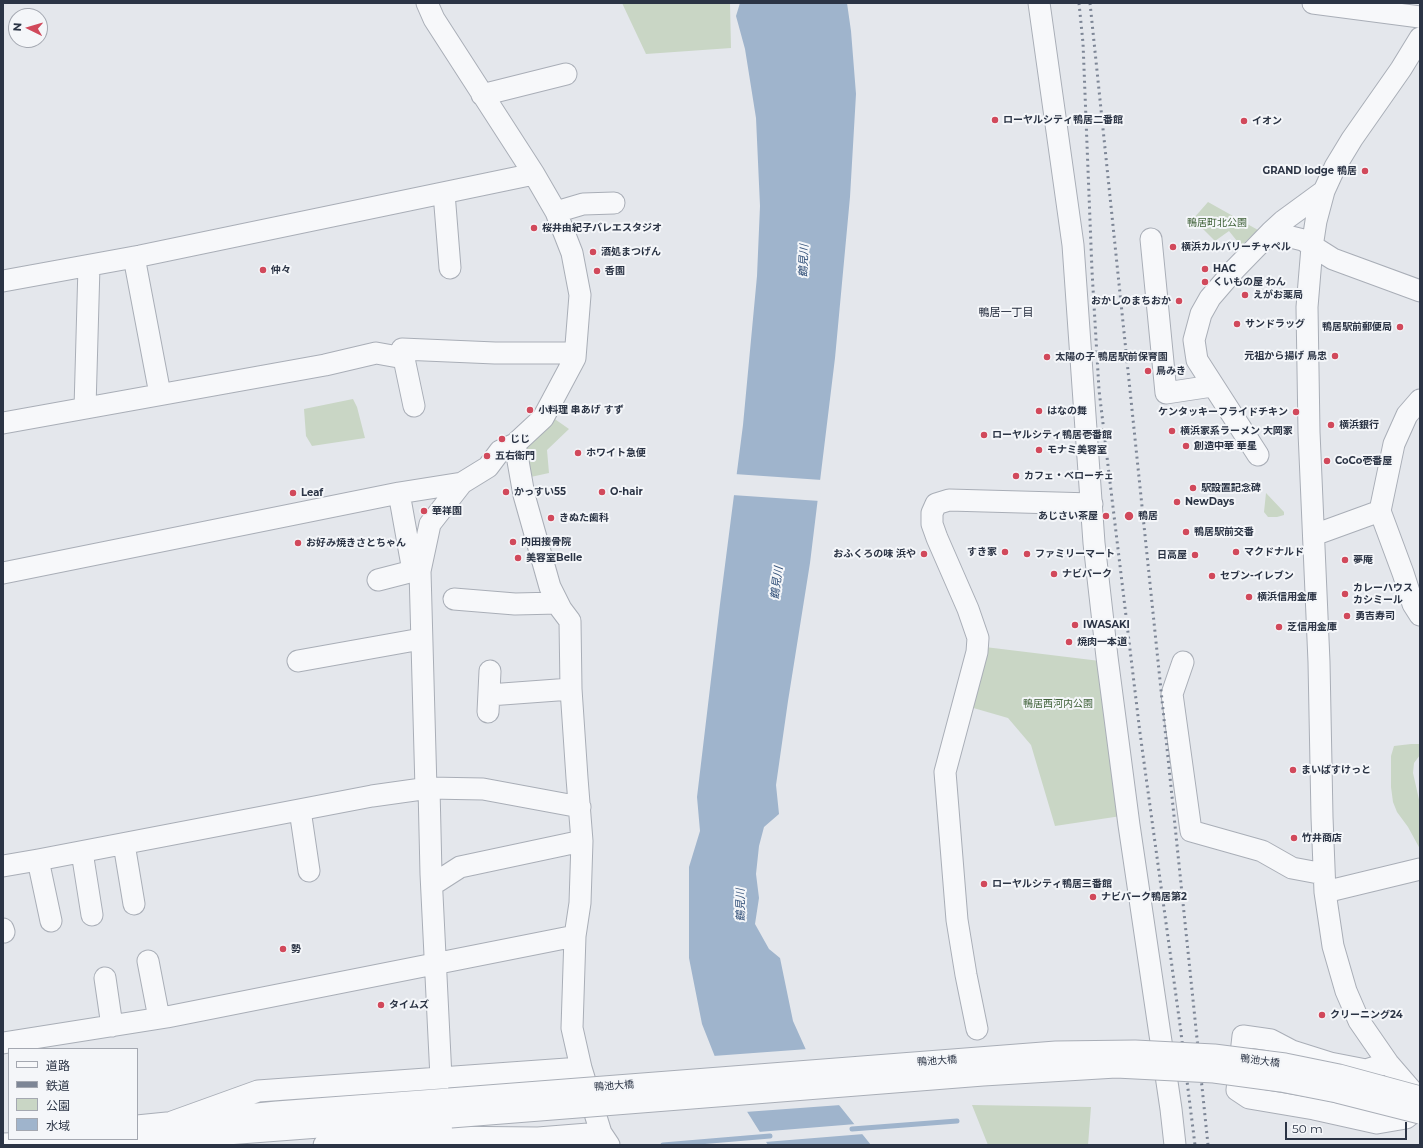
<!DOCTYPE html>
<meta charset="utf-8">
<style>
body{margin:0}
#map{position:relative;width:1423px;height:1148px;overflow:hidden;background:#e4e7ec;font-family:Montserrat,"Noto Sans JP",sans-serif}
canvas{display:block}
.frame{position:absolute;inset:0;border:4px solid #2b3445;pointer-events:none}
.legend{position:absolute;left:8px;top:1048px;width:130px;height:92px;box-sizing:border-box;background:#f4f6f9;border:1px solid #a4a8b1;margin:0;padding:5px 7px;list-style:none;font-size:12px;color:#2b3445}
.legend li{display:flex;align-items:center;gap:8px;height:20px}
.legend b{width:20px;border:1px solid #a4a8b1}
.north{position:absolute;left:8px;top:8px;width:40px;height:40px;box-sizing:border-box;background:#f4f6f9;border:1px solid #a4a8b1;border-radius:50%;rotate:275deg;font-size:11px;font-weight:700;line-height:16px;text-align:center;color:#2b3445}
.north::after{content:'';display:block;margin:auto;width:14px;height:18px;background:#d1495b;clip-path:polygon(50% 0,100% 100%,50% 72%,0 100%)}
.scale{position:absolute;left:1285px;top:1122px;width:122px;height:18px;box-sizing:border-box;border:2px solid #2b3445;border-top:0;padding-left:5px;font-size:12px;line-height:14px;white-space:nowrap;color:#2b3445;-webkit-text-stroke:3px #f4f6f9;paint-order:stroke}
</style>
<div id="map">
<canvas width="1423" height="1148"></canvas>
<div class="frame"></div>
<ul class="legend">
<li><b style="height:5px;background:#f7f8fa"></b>道路</li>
<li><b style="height:5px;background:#7d8696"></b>鉄道</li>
<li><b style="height:11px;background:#c9d6c5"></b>公園</li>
<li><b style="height:11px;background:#9fb4cc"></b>水域</li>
</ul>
<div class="north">N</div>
<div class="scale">50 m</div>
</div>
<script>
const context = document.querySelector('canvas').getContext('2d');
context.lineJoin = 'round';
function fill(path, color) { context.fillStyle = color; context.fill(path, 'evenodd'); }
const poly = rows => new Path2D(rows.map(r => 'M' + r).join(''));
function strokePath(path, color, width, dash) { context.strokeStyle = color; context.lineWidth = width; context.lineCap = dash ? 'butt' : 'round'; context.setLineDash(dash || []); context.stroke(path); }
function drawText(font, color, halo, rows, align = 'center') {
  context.font = font + ' Montserrat,"Noto Sans JP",sans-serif'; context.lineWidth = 4; context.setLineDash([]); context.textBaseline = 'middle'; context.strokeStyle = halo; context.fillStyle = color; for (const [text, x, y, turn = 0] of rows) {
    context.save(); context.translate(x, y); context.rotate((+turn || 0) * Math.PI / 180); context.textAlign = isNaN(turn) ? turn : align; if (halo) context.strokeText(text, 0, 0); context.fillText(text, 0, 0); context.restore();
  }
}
fill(poly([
 [622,3,730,3,731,48,646,54],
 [1208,202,1258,230,1241,246,1229,231,1215,241,1193,219],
 [353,399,357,407,365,438,312,446,306,436,304,409],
 [549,415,569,429,547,450,549,473,526,478,519,448],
 [1266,493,1284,512,1284,515,1277,517,1268,517,1264,512],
 [985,647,1100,661,1121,816,1055,826,1031,745,1008,718,970,707],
 [1411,744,1420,744,1420,755,1414,763,1413,773,1420,804,1420,849,1408,827,1397,812,1393,802,1391,787,1391,756,1394,746],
 [972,1105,1091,1107,1088,1145,988,1145]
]), '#c9d6c5');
fill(poly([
 [740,3,847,3,851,31,856,94,850,197,835,358,810,563,788,701,776,785,779,814,764,827,759,846,756,874,759,898,755,924,769,949,780,958,793,1021,811,1061,831,1095,871,1145,768,1145,719,1067,702,1024,689,958,689,867,700,831,697,797,720,604,743,425,757,276,760,206,756,118,745,49,736,16]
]), '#9fb4cc');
fill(poly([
 [734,474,822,480,820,501,732,495],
 [808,1049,833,1094,841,1105,745,1112,718,1068,713,1056],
 [856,1124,864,1134,765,1142,758,1132]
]), '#e4e7ec');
strokePath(poly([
 [852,1129,957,1121],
 [663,1145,770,1136]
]), '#9fb4cc', 5);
const minor = poly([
 [1039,3,1073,245,1094,543,1107,657,1129,825,1171,1109,1175,1145],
 [1313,3,1420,17],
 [1420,38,1401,69,1352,139,1335,167,1324,191,1316,221,1312,247,1307,307,1309,432,1319,662,1322,817,1325,892,1333,946,1346,991,1359,1021,1388,1063,1420,1100],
 [482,95,566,74],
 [444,193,450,268],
 [556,212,583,204,614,203],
 [1271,232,1303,240,1333,259,1420,291],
 [1151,239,1166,393,1212,386],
 [134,257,160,394],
 [3,281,140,256,534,174],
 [1420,400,1407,415,1394,444,1380,511,1403,573,1413,604,1420,615],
 [414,406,402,349,495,353,575,353],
 [85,408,89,266],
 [3,423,325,365,376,353,404,358],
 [515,444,524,495,550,587,561,609,570,621,571,689,577,778,582,841,580,903,575,936,572,1028,581,1068,601,1133,609,1145],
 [1258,455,1197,360,1194,340,1201,314,1210,298,1235,269,1271,232,1283,221,1324,191],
 [1314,535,1380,511],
 [413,571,420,571,426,789],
 [420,571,430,524,462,483],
 [3,573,399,493,462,483,488,467,500,451,515,444,543,418,575,358,580,295,572,253,556,212,534,174,434,19,427,3],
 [378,580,413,571,399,493],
 [454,599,515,604,558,603],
 [298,661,421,639],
 [1183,662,1172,694,1191,831,1262,851,1292,868,1324,874],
 [489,695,571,689],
 [488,712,490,671],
 [429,788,431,874,441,1078],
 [300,810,309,871],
 [124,844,134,904],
 [82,852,92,915],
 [38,860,51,921],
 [3,866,38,860,372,796,429,788,483,789,580,807],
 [432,885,460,867,582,841],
 [1325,892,1420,869],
 [3,929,4,932],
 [148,961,159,1018],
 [105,978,112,1026],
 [977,1029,966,975,957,920,945,772,977,652,978,638,968,609,937,538,932,524,932,513,936,504,949,500,1092,504],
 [3,1043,167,1017,575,936],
 [1388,1063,1366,1070,1330,1063,1292,1051,1271,1040,1243,1036,1237,1090,1249,1098,1314,1109,1377,1123,1406,1118,1420,1107],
 [172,1122,258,1091,581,1068],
 [137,1126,277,1112,449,1099],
 [137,1139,174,1138,451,1117],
 [3,1144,135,1139],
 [324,1145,429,1137,538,1138,601,1133]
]);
strokePath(minor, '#a9aeb7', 23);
strokePath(minor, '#f7f8fa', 21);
strokePath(poly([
 [1079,3,1083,43,1092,271,1099,390,1140,733,1180,1025,1195,1145],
 [1090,3,1208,1145]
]), '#7d8696', 3, [2, 4]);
const minorBridge = poly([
 [449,1099,1056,1052,1135,1051,1214,1055,1285,1064,1339,1075,1420,1097],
 [451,1117,983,1075,1116,1067,1214,1072,1281,1081,1337,1092,1420,1113]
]);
strokePath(minorBridge, '#a9aeb7', 23, []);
strokePath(minorBridge, '#f7f8fa', 21);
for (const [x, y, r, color] of [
 [995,120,4,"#d1495b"],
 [1244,121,4,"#d1495b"],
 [1365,171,4,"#d1495b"],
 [534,228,4,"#d1495b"],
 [1173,247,4,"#d1495b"],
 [593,252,4,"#d1495b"],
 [1205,269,4,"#d1495b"],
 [263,270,4,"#d1495b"],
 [597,271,4,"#d1495b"],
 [1205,282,4,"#d1495b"],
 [1245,295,4,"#d1495b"],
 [1179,301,4,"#d1495b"],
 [1237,324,4,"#d1495b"],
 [1400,327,4,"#d1495b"],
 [1335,356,4,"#d1495b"],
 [1047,357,4,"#d1495b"],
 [1148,371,4,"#d1495b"],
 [530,410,4,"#d1495b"],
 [1039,411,4,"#d1495b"],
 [1296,412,4,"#d1495b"],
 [1331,425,4,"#d1495b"],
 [1172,431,4,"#d1495b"],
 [984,435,4,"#d1495b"],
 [502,439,4,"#d1495b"],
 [1186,446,4,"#d1495b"],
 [1039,450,4,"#d1495b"],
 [578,453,4,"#d1495b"],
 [487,456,4,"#d1495b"],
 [1327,461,4,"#d1495b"],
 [1016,476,4,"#d1495b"],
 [1193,488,4,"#d1495b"],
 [506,492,4,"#d1495b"],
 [602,492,4,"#d1495b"],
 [293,493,4,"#d1495b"],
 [1177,502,4,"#d1495b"],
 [424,511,4,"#d1495b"],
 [1106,516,4,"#d1495b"],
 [1129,516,5,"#d1495b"],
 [551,518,4,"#d1495b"],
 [1186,532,4,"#d1495b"],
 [513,542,4,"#d1495b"],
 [298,543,4,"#d1495b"],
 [1005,552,4,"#d1495b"],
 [1236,552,4,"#d1495b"],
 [924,554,4,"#d1495b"],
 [1027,554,4,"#d1495b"],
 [1195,555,4,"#d1495b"],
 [518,558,4,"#d1495b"],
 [1345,560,4,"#d1495b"],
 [1054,574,4,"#d1495b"],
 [1212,576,4,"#d1495b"],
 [1345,594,4,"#d1495b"],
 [1249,597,4,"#d1495b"],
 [1347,616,4,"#d1495b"],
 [1075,625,4,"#d1495b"],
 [1279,627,4,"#d1495b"],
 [1069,642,4,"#d1495b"],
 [1293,770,4,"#d1495b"],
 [1294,838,4,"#d1495b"],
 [984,884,4,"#d1495b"],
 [1093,897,4,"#d1495b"],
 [283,949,4,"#d1495b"],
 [381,1005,4,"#d1495b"],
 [1322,1015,4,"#d1495b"]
]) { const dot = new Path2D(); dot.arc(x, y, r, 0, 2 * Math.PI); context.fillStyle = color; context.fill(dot); strokePath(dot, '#f4f6f9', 1.5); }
drawText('bold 10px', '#2b3445', '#f4f6f9', [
 ["ローヤルシティ鴨居二番館",1003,120],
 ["イオン",1252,121],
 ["GRAND lodge 鴨居",1357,171,"right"],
 ["桜井由紀子バレエスタジオ",542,228],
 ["横浜カルバリーチャペル",1181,247],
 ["酒処まつげん",601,252],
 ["HAC",1213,269],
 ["仲々",271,270],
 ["香園",605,271],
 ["くいもの屋 わん",1213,282],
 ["えがお薬局",1253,295],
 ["おかしのまちおか",1171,301,"right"],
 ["サンドラッグ",1245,324],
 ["鴨居駅前郵便局",1392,327,"right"],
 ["元祖から揚げ 鳥忠",1327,356,"right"],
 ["太陽の子 鴨居駅前保育園",1055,357],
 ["鳥みき",1156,371],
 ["小料理 串あげ すず",538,410],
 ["はなの舞",1047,411],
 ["ケンタッキーフライドチキン",1288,412,"right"],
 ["横浜銀行",1339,425],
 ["横浜家系ラーメン 大岡家",1180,431],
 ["ローヤルシティ鴨居壱番館",992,435],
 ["じじ",510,439],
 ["創造中華 華星",1194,446],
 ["モナミ美容室",1047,450],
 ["ホワイト急便",586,453],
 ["五右衛門",495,456],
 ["CoCo壱番屋",1335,461],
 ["カフェ・ベローチェ",1024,476],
 ["駅設置記念碑",1201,488],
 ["かっすい55",514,492],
 ["O-hair",610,492],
 ["Leaf",301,493],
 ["NewDays",1185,502],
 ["華祥園",432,511],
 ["あじさい茶屋",1098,516,"right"],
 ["鴨居",1138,516],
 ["きぬた歯科",559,518],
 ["鴨居駅前交番",1194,532],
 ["内田接骨院",521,542],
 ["お好み焼きさとちゃん",306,543],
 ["すき家",997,552,"right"],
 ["マクドナルド",1244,552],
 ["おふくろの味 浜や",916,554,"right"],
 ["ファミリーマート",1035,554],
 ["日高屋",1187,555,"right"],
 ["美容室Belle",526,558],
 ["夢庵",1353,560],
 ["ナビパーク",1062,574],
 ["セブン-イレブン",1220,576],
 ["カレーハウス",1353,588],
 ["カシミール",1353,600],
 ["横浜信用金庫",1257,597],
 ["勇吉寿司",1355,616],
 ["IWASAKI",1083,625],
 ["芝信用金庫",1287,627],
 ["焼肉一本道",1077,642],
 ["まいばすけっと",1301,770],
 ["竹井商店",1302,838],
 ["ローヤルシティ鴨居三番館",992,884],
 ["ナビパーク鴨居第2",1101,897],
 ["勢",291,949],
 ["タイムズ",389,1005],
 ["クリーニング24",1330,1015]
], 'left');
drawText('10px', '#3f6138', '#f4f6f9', [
 ["鴨居町北公園",1217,223],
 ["鴨居西河内公園",1058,704]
]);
drawText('10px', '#2b3445', '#f4f6f9', [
 ["鴨池大橋",937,1061,-4],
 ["鴨池大橋",1260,1061,8],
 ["鴨池大橋",614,1086,-4]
]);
drawText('italic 11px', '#34527a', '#f4f6f9', [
 ["鶴見川",804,261,-88],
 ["鶴見川",777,583,-83],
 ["鶴見川",741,905,-91]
]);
drawText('11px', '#1d2536', '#f4f6f9', [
 ["鴨居一丁目",1006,313]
]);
</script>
